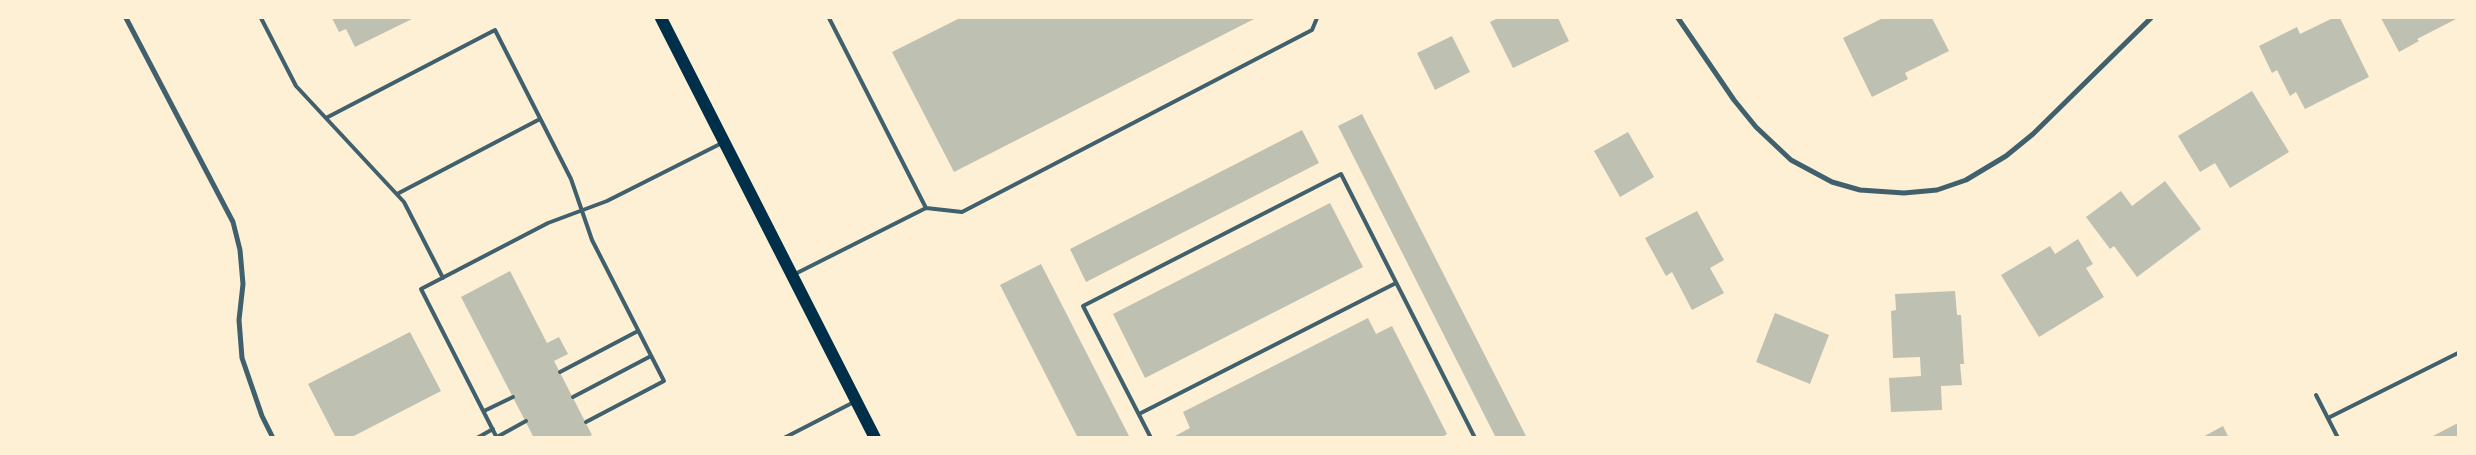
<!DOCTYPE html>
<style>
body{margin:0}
#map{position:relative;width:2476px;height:455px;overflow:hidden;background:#fdf0d5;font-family:Overpass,sans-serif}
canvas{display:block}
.frame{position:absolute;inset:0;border:19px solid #fdf0d5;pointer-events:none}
</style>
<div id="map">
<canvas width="2476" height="455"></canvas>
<div class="frame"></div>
</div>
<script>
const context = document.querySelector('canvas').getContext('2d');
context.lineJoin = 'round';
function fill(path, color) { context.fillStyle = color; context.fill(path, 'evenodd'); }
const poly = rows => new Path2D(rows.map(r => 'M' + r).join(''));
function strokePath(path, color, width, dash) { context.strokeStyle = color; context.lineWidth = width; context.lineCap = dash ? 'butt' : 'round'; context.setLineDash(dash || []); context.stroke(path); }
fill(poly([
 [332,18,414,18,355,47,346,29,339,32],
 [960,18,1256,18,954,172,892,52],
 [1498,18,1558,18,1569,41,1513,68,1490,22],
 [1883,18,1932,18,1949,51,1905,73,1908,79,1872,97,1843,38],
 [2333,18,2340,18,2369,77,2305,109,2296,92,2290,96,2277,70,2272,73,2259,46,2297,27,2300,34],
 [2381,18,2458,18,2417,39,2419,41,2399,52],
 [1452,36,1470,72,1435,90,1417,53],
 [2252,91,2289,152,2230,188,2215,163,2200,172,2178,136],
 [1362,114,1527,438,1496,438,1338,126],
 [1302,130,1319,163,1086,282,1070,249],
 [1628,132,1654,177,1620,197,1594,151],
 [2165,181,2201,229,2137,277,2114,246,2110,249,2086,217,2121,191,2132,206],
 [1330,203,1363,267,1145,378,1113,314],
 [1697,211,1724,260,1710,268,1724,293,1692,310,1672,272,1666,276,1645,238],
 [2078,239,2093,264,2086,268,2104,297,2039,337,2001,275,2050,246,2055,254],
 [1041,264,1130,438,1078,438,1000,285],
 [510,271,547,343,559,337,568,354,554,361,592,435,586,438,534,438,461,297],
 [1955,291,1957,315,1961,315,1964,364,1960,364,1962,385,1941,386,1942,410,1891,412,1889,378,1921,376,1920,357,1893,358,1891,311,1896,310,1895,294],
 [1775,313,1829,335,1810,384,1756,362],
 [1368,318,1376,334,1392,326,1447,434,1441,438,1176,438,1175,436,1190,428,1183,412],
 [410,332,441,391,350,438,336,438,308,384],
 [2458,423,2458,438,2429,438],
 [2223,426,2229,438,2201,438]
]), '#bec0b2');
strokePath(poly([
 [261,18,296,86,404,202,443,278],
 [326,118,495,30,571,179,592,240,664,381,586,422],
 [397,194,540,119],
 [926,208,962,212,1312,30,1317,18],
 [795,274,926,208,829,18],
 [560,372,638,331],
 [2316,395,2338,438],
 [573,397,651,356],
 [484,411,513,397],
 [1139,414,1396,283],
 [2328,418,2458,353],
 [497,437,526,421],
 [477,438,493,429],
 [497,438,421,289,548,223,607,201,722,143],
 [784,438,854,402],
 [1151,438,1083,306,1341,174,1475,438]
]), '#3f606c', 4);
strokePath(poly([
 [126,18,233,222,240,250,243,284,239,320,242,358,262,416,273,438],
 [1678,18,1734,100,1756,127,1791,160,1832,182,1860,190,1904,193,1937,190,1966,180,2006,156,2033,134,2151,18]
]), '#3f606c', 5);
strokePath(poly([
 [661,18,875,438]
]), '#003049', 12);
</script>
